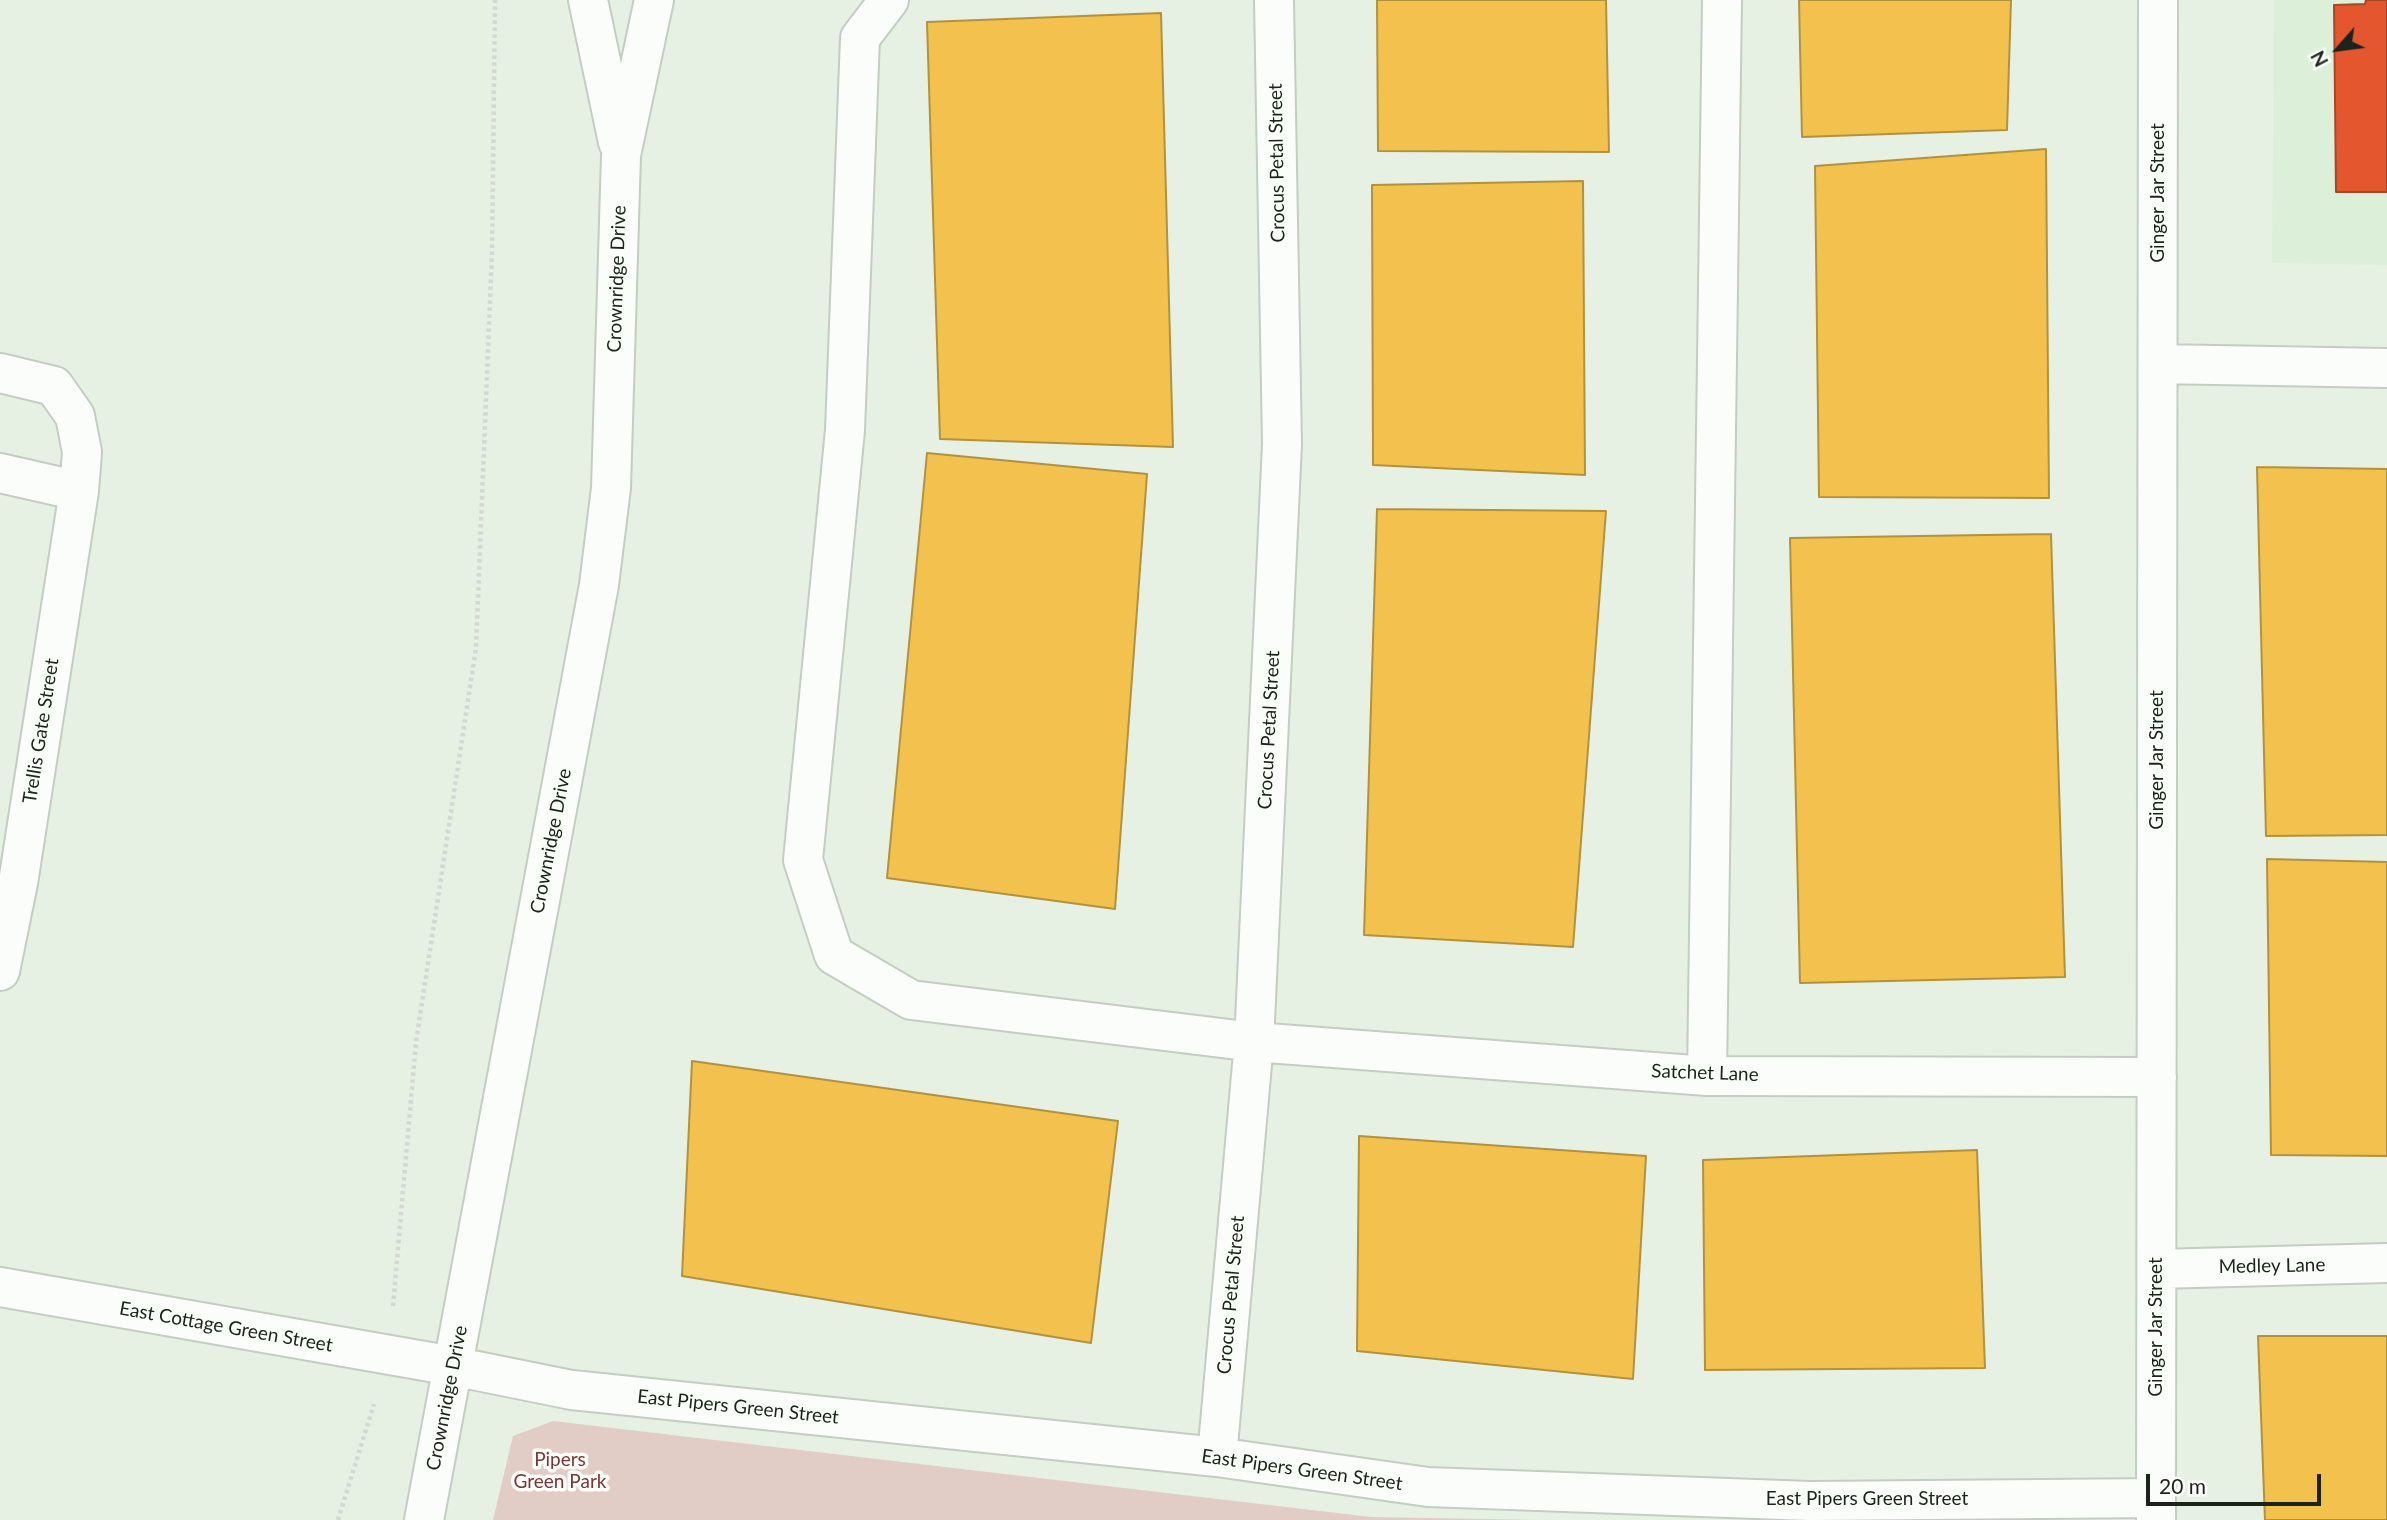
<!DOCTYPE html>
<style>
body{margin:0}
#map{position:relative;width:2387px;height:1520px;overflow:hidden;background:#e6f1e4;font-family:Lato,sans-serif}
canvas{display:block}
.north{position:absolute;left:2303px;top:14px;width:70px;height:70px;-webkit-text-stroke:5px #fafef9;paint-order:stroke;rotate:242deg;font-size:19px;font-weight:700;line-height:28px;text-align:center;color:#1c231b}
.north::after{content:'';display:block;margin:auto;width:24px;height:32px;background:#1c231b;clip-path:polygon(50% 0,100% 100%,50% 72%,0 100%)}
.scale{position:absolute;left:2146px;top:1474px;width:175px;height:32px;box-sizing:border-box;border:4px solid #1c231b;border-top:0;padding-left:9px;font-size:21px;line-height:24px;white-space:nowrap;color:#1c231b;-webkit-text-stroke:5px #fafef9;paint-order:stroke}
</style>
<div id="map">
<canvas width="2387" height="1520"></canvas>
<div class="north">N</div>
<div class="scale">20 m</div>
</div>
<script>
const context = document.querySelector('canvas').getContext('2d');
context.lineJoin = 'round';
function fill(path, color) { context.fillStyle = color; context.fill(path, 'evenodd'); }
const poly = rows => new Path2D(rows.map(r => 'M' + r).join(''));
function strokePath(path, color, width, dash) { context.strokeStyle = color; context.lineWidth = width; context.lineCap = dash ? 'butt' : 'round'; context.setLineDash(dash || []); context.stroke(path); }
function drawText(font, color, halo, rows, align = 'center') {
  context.font = font + ' Lato,sans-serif'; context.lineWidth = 7; context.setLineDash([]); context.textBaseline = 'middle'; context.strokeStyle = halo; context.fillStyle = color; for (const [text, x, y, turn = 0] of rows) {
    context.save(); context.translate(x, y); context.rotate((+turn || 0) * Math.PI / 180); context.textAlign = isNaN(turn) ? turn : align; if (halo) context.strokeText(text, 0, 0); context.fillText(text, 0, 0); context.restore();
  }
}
fill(poly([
 [2274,0,2387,0,2387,265,2272,263]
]), '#dcefd8');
fill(poly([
 [553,1421,1371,1517,1540,1520,493,1520,513,1436]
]), '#e1ccc6');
const homes = poly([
 [1377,0,1606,0,1609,152,1378,151,1377,0],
 [1799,0,2011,0,2007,130,1802,137,1799,0],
 [1161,13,1173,447,940,439,927,22,1161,13],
 [2046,149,2049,498,1819,497,1815,166,2046,149],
 [1583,181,1585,475,1373,465,1372,185,1583,181],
 [927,453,1147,474,1115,909,887,878,927,453],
 [2257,467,2387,469,2387,835,2266,836,2257,467],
 [1377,509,1606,511,1573,947,1364,935,1377,509],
 [2051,534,2065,977,1800,983,1790,538,2051,534],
 [2267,859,2387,862,2387,1156,2271,1155,2267,859],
 [692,1061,1118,1121,1091,1343,682,1276,692,1061],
 [1359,1136,1646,1156,1633,1379,1357,1351,1359,1136],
 [1977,1150,1985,1368,1705,1370,1703,1160,1977,1150],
 [2258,1336,2387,1336,2387,1520,2265,1520,2258,1336]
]);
fill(homes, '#f2c14e');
strokePath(homes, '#b2923f', 2);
const shops = poly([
 [2366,0,2387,0,2387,192,2336,192,2334,5,2365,4,2366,0]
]);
fill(shops, '#e4572e');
strokePath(shops, '#a84728', 2);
const minor = poly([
 [588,0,618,142],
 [889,0,860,38,845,430,803,860,834,955,911,1000,1254,1042,1707,1076,2157,1077],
 [2158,364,2387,368],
 [0,373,54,386,75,416,82,452,79,491,18,883,0,971],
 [0,473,79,491],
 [1707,1076,1722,0],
 [2157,1269,2387,1263],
 [0,1287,453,1366,572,1390,1217,1457,1428,1487,1810,1501,2156,1498],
 [1217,1457,1254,1042,1282,444,1274,0],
 [424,1520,599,585,611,488,621,155,654,0],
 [2156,1520,2158,0]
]);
strokePath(minor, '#c4cdc2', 42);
strokePath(poly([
 [393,1306,416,1042,476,648,492,252,495,0],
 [338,1520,374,1404]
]), '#d4d8d3', 4.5, [3.5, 3.5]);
strokePath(minor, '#fbfdfb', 38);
drawText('19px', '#1c231b', '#fafef9', [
 ["Crocus Petal Street",1277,163,-91],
 ["Ginger Jar Street",2158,193,-90],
 ["Crownridge Drive",617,279,-88],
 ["Crocus Petal Street",1269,730,-87],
 ["Trellis Gate Street",41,731,-81],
 ["Ginger Jar Street",2157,760,-90],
 ["Crownridge Drive",551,841,-79],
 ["Satchet Lane",1705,1073,2],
 ["Medley Lane",2272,1266,-1],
 ["Crocus Petal Street",1231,1295,-85],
 ["East Cottage Green Street",226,1327,10],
 ["Ginger Jar Street",2156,1327,-90],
 ["Crownridge Drive",447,1398,-79],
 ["East Pipers Green Street",738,1407,6],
 ["East Pipers Green Street",1302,1470,8],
 ["East Pipers Green Street",1867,1499]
]);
drawText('19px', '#7f3439', '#fafef9', [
 ["Pipers",560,1460],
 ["Green Park",560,1482]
]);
</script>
